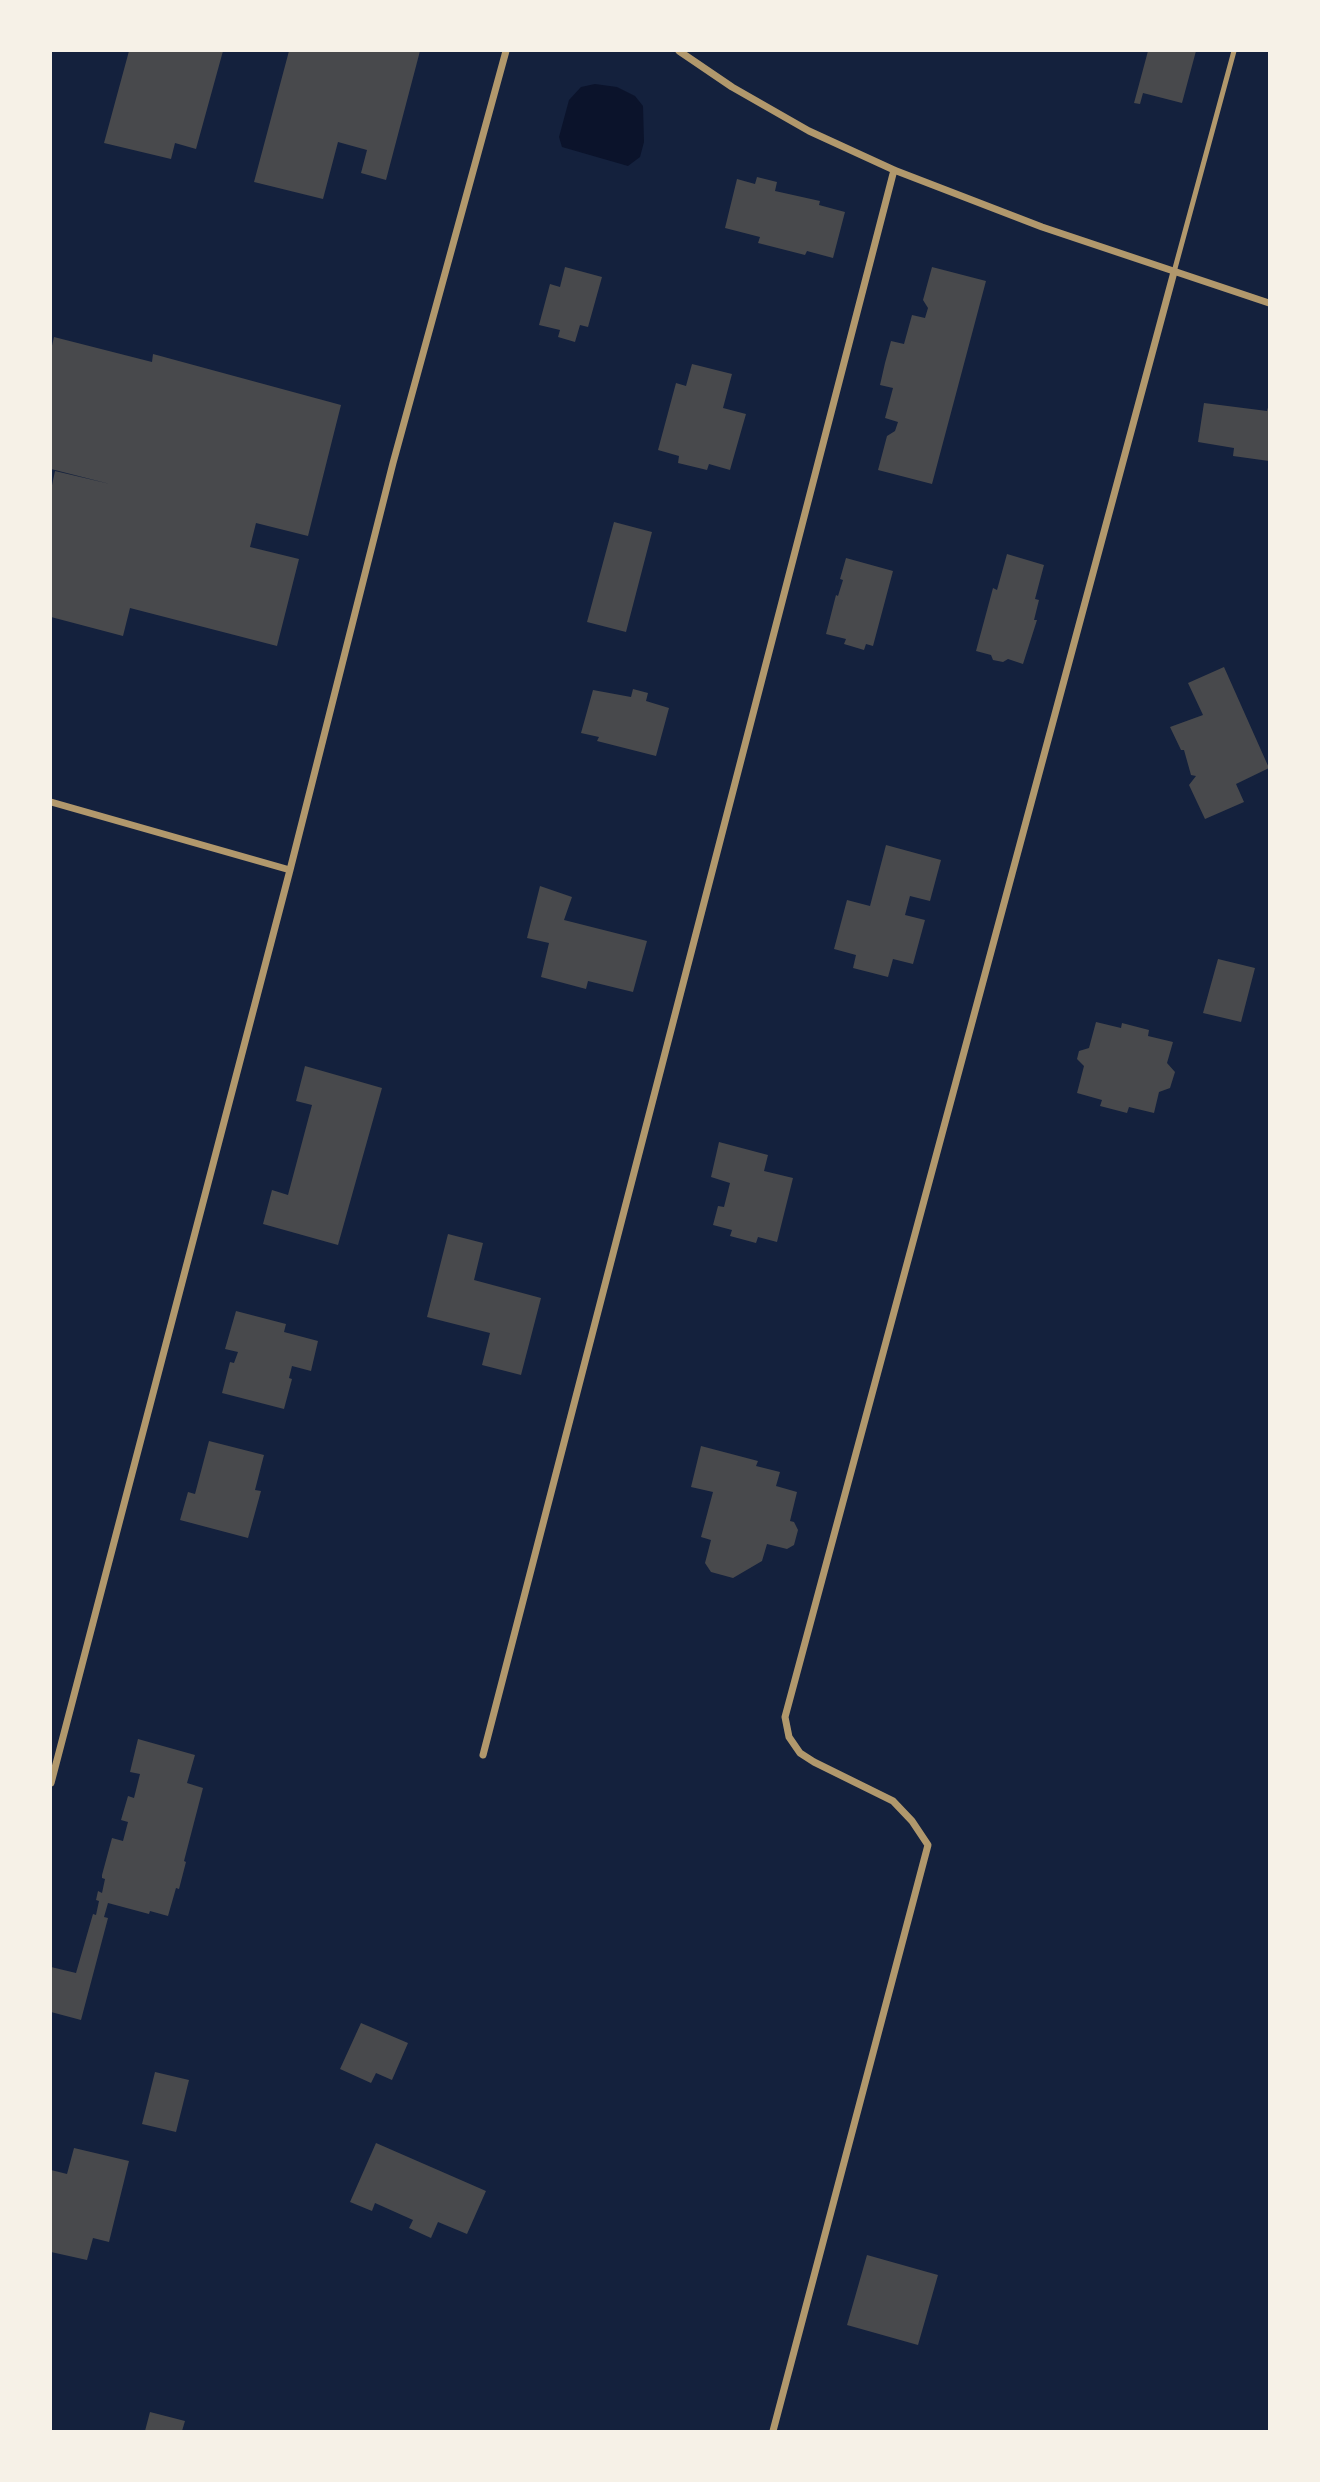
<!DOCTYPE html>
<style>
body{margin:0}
#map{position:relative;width:1320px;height:2482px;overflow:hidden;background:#14213d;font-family:"Golos Text",sans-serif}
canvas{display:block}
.frame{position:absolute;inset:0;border:52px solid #f6f1e7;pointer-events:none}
</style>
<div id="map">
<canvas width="1320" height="2482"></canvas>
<div class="frame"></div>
</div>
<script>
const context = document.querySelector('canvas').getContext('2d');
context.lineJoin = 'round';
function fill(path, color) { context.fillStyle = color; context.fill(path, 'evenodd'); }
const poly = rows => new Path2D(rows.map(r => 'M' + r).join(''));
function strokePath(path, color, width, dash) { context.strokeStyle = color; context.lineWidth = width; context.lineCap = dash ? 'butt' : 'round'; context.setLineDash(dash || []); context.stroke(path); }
fill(poly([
 [595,84,617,87,635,96,643,106,644,142,640,157,628,166,562,147,559,137,569,100,581,87]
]), '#0b132b');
fill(poly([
 [129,51,223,51,196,149,175,143,171,159,104,143],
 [289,51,420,51,386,180,361,173,367,150,338,142,323,199,254,182],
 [1148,51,1196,51,1182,103,1143,93,1140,104,1134,103],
 [757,177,777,182,775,191,820,201,819,205,845,212,833,258,807,251,805,255,758,243,760,237,725,228,737,179,755,184],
 [565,267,602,277,588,327,580,325,575,342,558,337,560,330,539,325,550,284,560,287],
 [932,267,986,281,932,484,878,470,887,436,895,431,898,422,885,418,893,388,880,385,885,363,891,341,904,344,912,315,925,318,928,308,923,300],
 [54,337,152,362,153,354,341,405,308,536,256,523,250,547,299,559,277,646,130,608,123,636,51,617,51,490,55,471,110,484,51,469,51,350],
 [692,364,732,374,723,408,746,414,730,470,709,464,707,470,678,463,679,456,658,450,676,383,686,386],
 [1204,403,1267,411,1269,404,1269,461,1233,456,1234,448,1198,442],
 [614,522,652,532,626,632,587,622],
 [1007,554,1044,565,1035,599,1039,600,1034,620,1037,620,1023,664,1008,659,1003,662,993,660,991,655,976,651,993,588,997,590],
 [846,558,893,571,873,646,866,644,864,650,844,644,846,639,826,634,836,595,838,596,843,580,840,579],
 [1224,667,1269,768,1236,784,1244,802,1205,819,1189,785,1196,776,1191,775,1184,750,1181,750,1170,727,1203,715,1188,683],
 [633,689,648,693,646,701,669,708,656,756,597,741,599,737,581,733,593,690,631,697],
 [886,845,941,860,930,901,910,896,905,915,925,920,913,964,893,959,888,977,853,968,856,955,834,949,847,900,870,906],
 [540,886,572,897,564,920,647,941,633,992,588,981,586,989,541,977,549,943,527,938],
 [1218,959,1255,968,1241,1022,1203,1013],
 [1096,1022,1121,1028,1122,1023,1149,1030,1148,1036,1173,1042,1167,1063,1175,1072,1170,1088,1159,1092,1154,1113,1129,1107,1127,1113,1100,1106,1102,1100,1077,1093,1084,1066,1077,1059,1079,1051,1089,1048],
 [305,1066,382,1088,338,1245,263,1224,272,1190,288,1195,312,1105,296,1101],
 [719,1142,768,1155,764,1171,793,1178,777,1242,758,1237,756,1243,730,1236,732,1230,713,1225,718,1206,724,1207,730,1183,711,1177],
 [448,1234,483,1243,474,1280,541,1298,521,1375,482,1365,490,1333,427,1317],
 [236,1311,286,1324,284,1332,318,1341,311,1371,292,1366,289,1378,292,1379,284,1409,222,1393,230,1362,234,1363,238,1352,225,1349],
 [209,1441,264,1455,255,1490,261,1491,248,1538,180,1520,188,1492,195,1494],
 [701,1446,758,1461,756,1466,780,1472,776,1486,797,1492,790,1521,794,1522,798,1530,794,1545,787,1549,767,1544,762,1561,733,1578,711,1572,705,1563,711,1540,701,1537,713,1492,691,1487],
 [138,1739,195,1755,187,1783,203,1788,184,1861,186,1862,179,1889,176,1888,168,1916,150,1911,149,1914,108,1903,104,1917,108,1918,81,2020,51,2012,51,1967,76,1973,93,1914,96,1915,99,1901,96,1900,98,1891,102,1893,105,1879,102,1878,102,1875,112,1838,123,1841,128,1822,121,1820,128,1796,134,1798,140,1774,130,1772],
 [361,2023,408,2043,392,2080,376,2073,371,2083,340,2069],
 [155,2072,189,2080,176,2132,142,2124],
 [376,2143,486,2191,467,2234,438,2222,431,2238,409,2228,413,2220,375,2203,372,2211,350,2202],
 [74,2148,129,2161,109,2242,93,2238,87,2260,51,2252,51,2170,67,2174],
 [867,2255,938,2275,918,2345,847,2325],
 [150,2412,185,2421,182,2431,145,2431]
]), '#48494c');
strokePath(poly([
 [1174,272,1234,51]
]), '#b1986c', 5);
strokePath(poly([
 [679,51,732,87,809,131,894,170,1042,227,1269,303],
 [51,802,290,870],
 [483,1755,894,170],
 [51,1783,290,870,393,463,506,51],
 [773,2431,928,1845,912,1821,893,1801,814,1762,800,1753,789,1737,785,1717,1174,272]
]), '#b1986c', 7);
</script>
